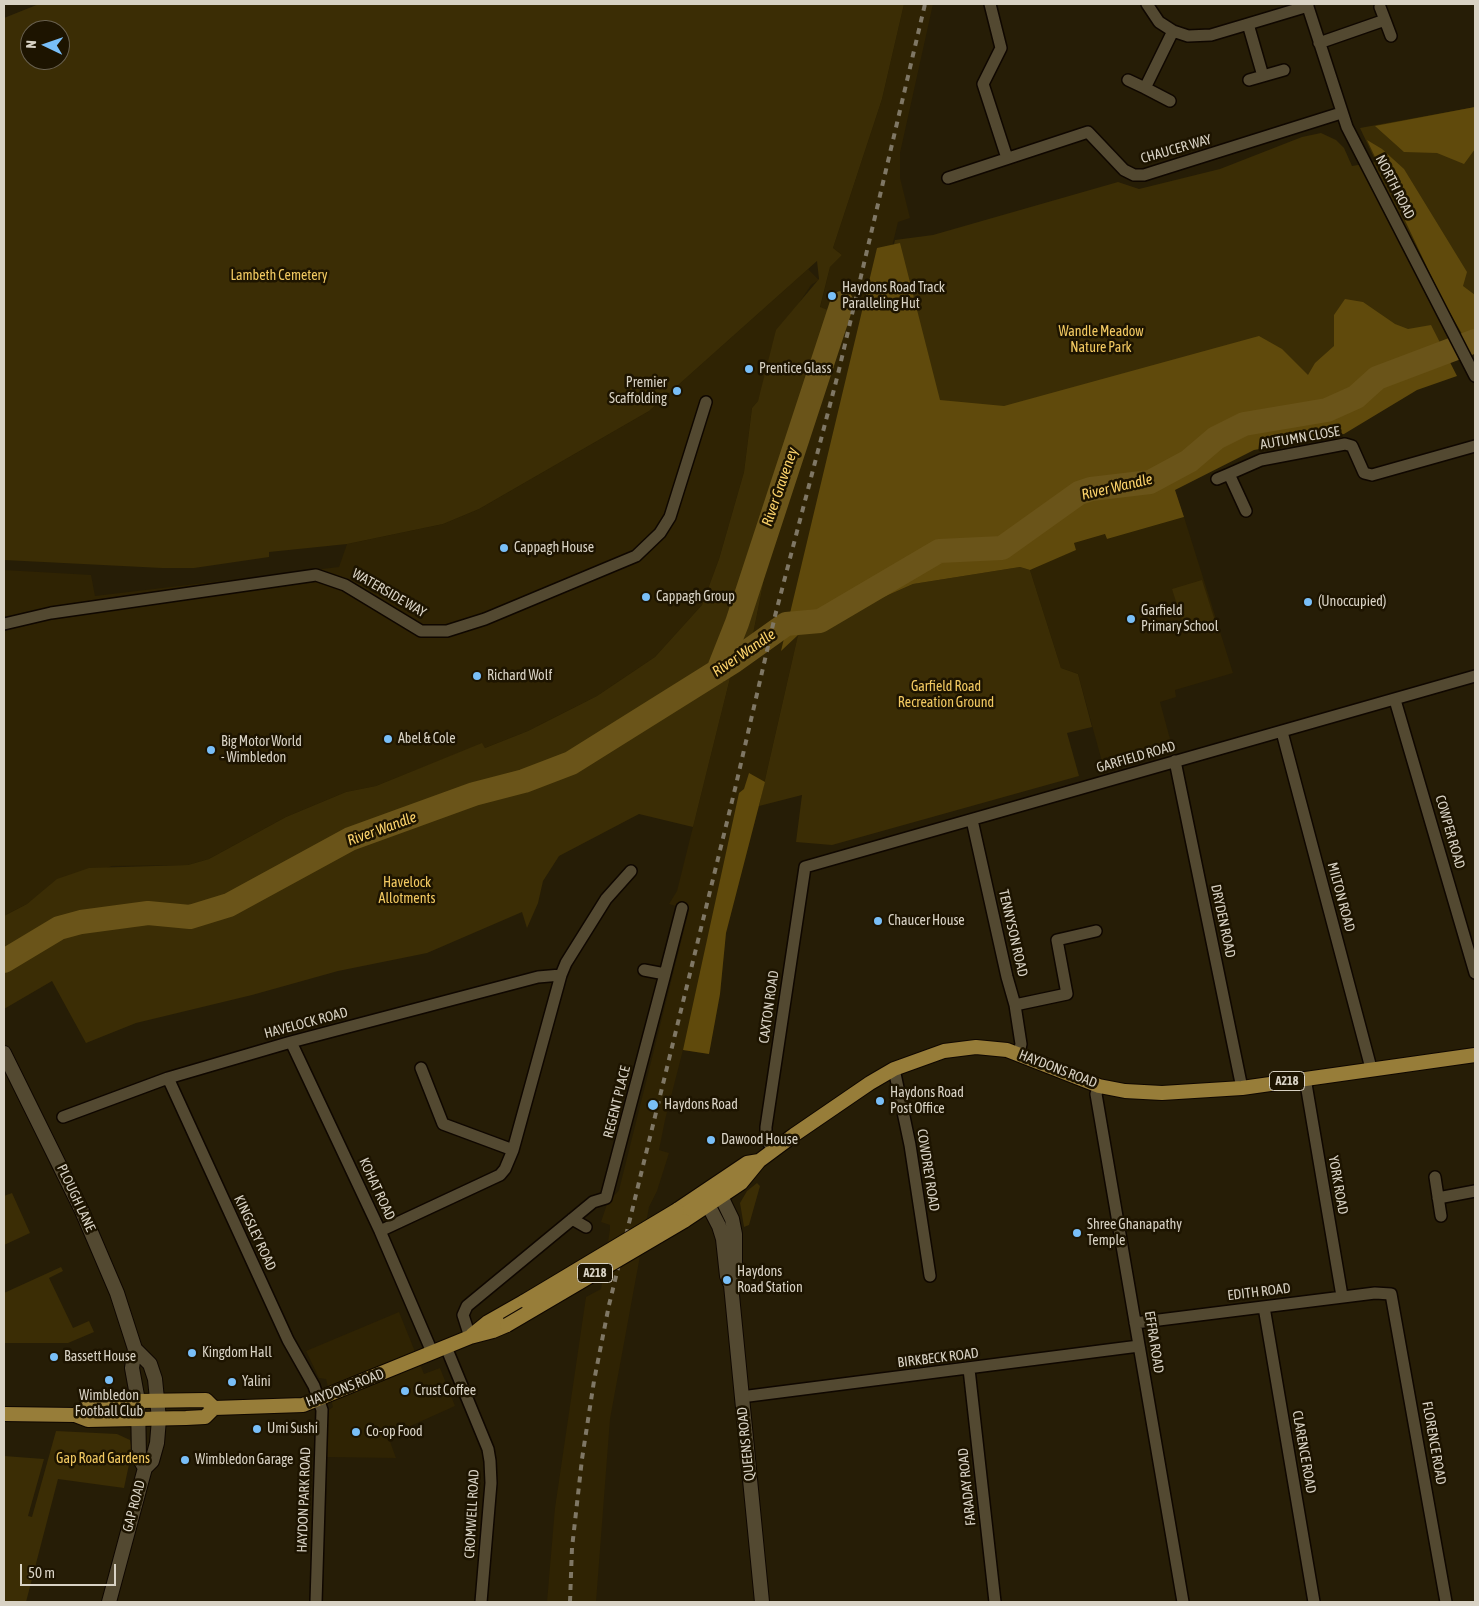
<!DOCTYPE html>
<style>
body{margin:0}
#map{position:relative;width:1479px;height:1606px;overflow:hidden;background:#261d06;font-family:"Asap Condensed",sans-serif}
canvas{display:block}
.frame{position:absolute;inset:0;border:5px solid #d8d2c4;pointer-events:none}
.north{position:absolute;left:20px;top:20px;width:50px;height:50px;box-sizing:border-box;background:#1d1400;border:1px solid #68604e;border-radius:50%;rotate:273deg;font-size:14px;font-weight:700;line-height:20px;text-align:center;color:#d8d2c4}
.north::after{content:'';display:block;margin:auto;width:18px;height:22px;background:#79bff8;clip-path:polygon(50% 0,100% 100%,50% 72%,0 100%)}
.scale{position:absolute;left:20px;top:1564px;width:96px;height:22px;box-sizing:border-box;border:2px solid #d8d2c4;border-top:0;padding-left:6px;font-size:15px;line-height:18px;white-space:nowrap;color:#d8d2c4;-webkit-text-stroke:4px #1d1400;paint-order:stroke}
</style>
<div id="map">
<canvas width="1479" height="1606"></canvas>
<div class="frame"></div>
<div class="north">N</div>
<div class="scale">50 m</div>
</div>
<script>
const context = document.querySelector('canvas').getContext('2d');
context.lineJoin = 'round';
function fill(path, color) { context.fillStyle = color; context.fill(path, 'evenodd'); }
const poly = rows => new Path2D(rows.map(r => 'M' + r).join(''));
function strokePath(path, color, width, dash) { context.strokeStyle = color; context.lineWidth = width; context.lineCap = dash ? 'butt' : 'round'; context.setLineDash(dash || []); context.stroke(path); }
function drawText(font, color, halo, rows, align = 'center') {
  context.font = font + ' "Asap Condensed",sans-serif'; context.lineWidth = 5; context.setLineDash([]); context.textBaseline = 'middle'; context.strokeStyle = halo; context.fillStyle = color; for (const [text, x, y, turn = 0] of rows) {
    context.save(); context.translate(x, y); context.rotate((+turn || 0) * Math.PI / 180); context.textAlign = isNaN(turn) ? turn : align; if (halo) context.strokeText(text, 0, 0); context.fillText(text, 0, 0); context.restore();
  }
}
fill(poly([
 [904,4,933,4,900,153,900,178,910,218,898,222,798,635,759,806,726,933,720,994,709,1054,683,1050,665,1120,659,1150,669,1153,657,1191,649,1207,610,1419,596,1602,547,1602,555,1508,586,1297,601,1289,610,1229,610,1225,601,1222,607,1204,619,1190,689,910,669,904,677,891,732,670,752,639,774,530,833,312,820,308,830,267,842,255,833,248,882,99],
 [808,269,819,280,811,285,797,306,758,401,752,408,744,472,719,559,702,605,655,657,597,696,528,731,485,748,482,744,376,786,346,792,286,817,209,859,188,865,112,866,39,895,27,904,4,916,4,570,91,575,95,596,339,567,347,544,443,524,479,509,649,411],
 [1184,517,1233,673,1175,690,1176,697,1160,702,1173,750,1104,769,1078,674,1061,668,1030,570,1075,550,1074,543,1105,534,1107,539],
 [399,1312,424,1374,440,1368,455,1406,388,1436,396,1458,327,1457,325,1413,333,1407,326,1379,319,1378,306,1351]
]), '#2f2303');
fill(poly([
 [39,4,904,4,882,99,833,248,842,255,830,267,820,307,833,312,774,530,752,639,732,670,693,827,639,814,559,856,543,881,538,903,527,928,522,912,427,953,338,971,252,995,136,1023,86,1043,52,981,4,1009,4,916,27,904,57,879,89,868,188,865,209,859,286,817,346,792,376,786,482,743,485,748,528,731,597,696,655,657,702,605,719,559,744,472,752,408,758,401,776,330,819,279,817,261,649,411,479,509,443,524,347,544,269,552,269,557,194,568,162,568,4,560,4,18],
 [30,30,60,30,60,60,30,60],
 [1475,107,1475,341,1404,366,805,610,895,240,933,235,1118,182,1139,189,1220,169,1302,137,1321,133,1336,140,1344,148,1352,166,1376,162,1360,128],
 [1020,567,1030,570,1061,668,1078,674,1092,727,1067,733,1079,776,832,845,796,842,802,795,759,806,798,635,913,584],
 [1202,580,1216,624,1186,633,1172,589],
 [757,1183,760,1186,749,1225,744,1227,740,1203,747,1191],
 [12,1193,30,1233,4,1245,4,1196],
 [61,1267,63,1271,49,1278,73,1328,89,1321,94,1332,68,1343,4,1343,4,1293],
 [56,1431,117,1434,130,1440,132,1450,124,1488,58,1479,26,1602,4,1602,4,1456,44,1459,28,1516,32,1517]
]), '#3b2d05');
fill(poly([
 [1475,107,1475,149,1464,164,1437,153,1404,152,1375,126],
 [1367,140,1382,149,1404,169,1467,272,1463,286,1475,295,1475,336,1465,339,1443,301],
 [900,243,940,400,1004,406,1259,336,1282,349,1308,375,1315,363,1334,346,1334,315,1345,299,1363,302,1395,324,1408,329,1431,325,1457,376,1417,390,1344,434,1254,450,1175,490,1184,517,1107,539,1105,534,1074,543,1076,550,1030,570,1020,567,913,584,798,635,781,651,877,248],
 [749,773,765,782,726,933,720,994,709,1054,683,1050,739,793,744,789]
]), '#604a0c');
strokePath(poly([
 [718,671,737,623,842,303],
 [4,961,59,928,81,922,148,913,190,917,229,905,350,839,474,794,524,781,571,763,734,661,786,624,820,621,939,551,1002,548,1079,493,1091,489,1150,482,1189,461,1216,438,1244,424,1327,410,1356,397,1377,378,1475,341]
]), '#6a5419', 24);
const minor = poly([
 [990,4,1001,48,983,84,1007,158],
 [1147,4,1159,22,1173,31,1188,36,1211,35,1248,24,1263,76,1249,80],
 [1307,4,1347,127,1475,376],
 [1380,7,1385,20],
 [1248,24,1308,6],
 [1319,43,1385,20,1391,36],
 [1263,76,1284,70],
 [1128,80,1145,88,1173,31],
 [1145,88,1170,101],
 [948,178,1088,132,1124,170,1134,175,1144,175,1341,113],
 [1217,479,1229,474],
 [1246,511,1229,474,1261,460,1345,444,1352,446,1364,473,1372,475,1475,446],
 [4,624,51,613,316,575,345,585,421,631,447,631,485,619,636,556,660,533,670,517,706,402],
 [1395,700,1475,973],
 [1282,732,1371,1068],
 [1175,761,1242,1088],
 [972,820,1007,977,1015,1005,1021,1044,1019,1053],
 [665,974,682,908],
 [561,975,566,963,606,899,631,871],
 [1015,1005,1067,994,1057,940,1096,931],
 [291,1042,380,1231,432,1352],
 [421,1068,443,1124,513,1150],
 [894,1069,910,1145,930,1276],
 [168,1078,288,1340,314,1386,322,1410,316,1602],
 [1305,1078,1342,1296],
 [1099,1086,1096,1094,1183,1602],
 [63,1117,168,1078,291,1042,538,977,561,975,513,1150,505,1169,500,1175,380,1231],
 [774,1151,766,1139,766,1127,805,867,1475,676],
 [1435,1177,1441,1216],
 [1438,1198,1475,1191],
 [572,1219,586,1227],
 [1264,1307,1314,1602],
 [1135,1323,1375,1293,1391,1294,1446,1602],
 [470,1337,463,1315,467,1306,593,1202,606,1198,665,974,644,970],
 [446,1347,488,1449,490,1461,491,1483,481,1602],
 [969,1369,995,1602],
 [741,1397,1139,1346]
]);
const tertiary = poly([
 [716,1186,732,1219,735,1234,735,1273,731,1285],
 [703,1195,719,1226,723,1239,727,1276,731,1285,762,1602]
]);
const secondary = poly([
 [4,1053,82,1211,117,1293,135,1349,132,1368,138,1401,139,1458,145,1468],
 [109,1602,145,1468,152,1461,157,1443,159,1419,155,1379,150,1364,135,1349]
]);
const primary = poly([
 [677,1210,747,1163,759,1161],
 [684,1221,741,1183,759,1161,794,1135,870,1083,894,1069,944,1051,976,1047,1007,1050,1099,1086,1125,1091,1162,1093,1242,1088,1475,1055],
 [472,1335,488,1322,525,1301],
 [4,1414,75,1415,88,1420,186,1418,205,1417,214,1408,303,1405,470,1337,493,1331,507,1325],
 [75,1415,87,1407,138,1401,206,1400,214,1408]
]);
strokePath(minor, '#0f0700', 14);
strokePath(tertiary, '#0f0700', 16);
strokePath(secondary, '#0f0700', 16);
strokePath(primary, '#0f0700', 16);
strokePath(minor, '#534931', 11);
strokePath(tertiary, '#534931', 14);
strokePath(secondary, '#534931', 14);
strokePath(primary, '#977d39', 14);
strokePath(poly([
 [570,1602,572,1548,582,1459,594,1381,609,1305,735,789,775,616,838,374,925,4]
]), '#7f7765', 4, [6, 6]);
const primaryBridge = poly([
 [525,1301,677,1210],
 [507,1325,684,1221]
]);
strokePath(primaryBridge, '#0f0700', 16, []);
strokePath(primaryBridge, '#977d39', 14);
for (const [x, y, r, color] of [
 [832,296,5,"#79bff8"],
 [749,369,5,"#79bff8"],
 [677,391,5,"#79bff8"],
 [504,548,5,"#79bff8"],
 [646,597,5,"#79bff8"],
 [1308,602,5,"#79bff8"],
 [1131,619,5,"#79bff8"],
 [477,676,5,"#79bff8"],
 [388,739,5,"#79bff8"],
 [211,750,5,"#79bff8"],
 [878,921,5,"#79bff8"],
 [880,1101,5,"#79bff8"],
 [653,1105,6,"#79bff8"],
 [711,1140,5,"#79bff8"],
 [1077,1233,5,"#79bff8"],
 [727,1280,5,"#79bff8"],
 [192,1353,5,"#79bff8"],
 [54,1357,5,"#79bff8"],
 [109,1380,5,"#79bff8"],
 [232,1382,5,"#79bff8"],
 [405,1391,5,"#79bff8"],
 [257,1429,5,"#79bff8"],
 [356,1432,5,"#79bff8"],
 [185,1460,5,"#79bff8"]
]) { const dot = new Path2D(); dot.arc(x, y, r, 0, 2 * Math.PI); context.fillStyle = color; context.fill(dot); strokePath(dot, '#1d1400', 2); }
for (const [x, y, w] of [
 [1287,1081,35],
 [595,1273,35]
]) { const box = new Path2D(); box.roundRect(x - w / 2, y - 9.5, w, 19, 4); context.fillStyle = '#1d1400'; context.fill(box); strokePath(box, '#d8d2c4', 1); }
drawText('bold 12px', '#d8d2c4', null, [
 ["A218",1287,1081],
 ["A218",595,1273]
]);
drawText('14px', '#d8d2c4', '#1d1400', [
 ["CHAUCER WAY",1176,149,-16],
 ["NORTH ROAD",1395,187,63],
 ["AUTUMN CLOSE",1300,438,-10],
 ["WATERSIDE WAY",389,593,30],
 ["GARFIELD ROAD",1136,757,-16],
 ["COWPER ROAD",1450,832,74],
 ["MILTON ROAD",1341,897,75],
 ["DRYDEN ROAD",1223,921,78],
 ["TENNYSON ROAD",1013,933,77],
 ["CAXTON ROAD",769,1007,-82],
 ["HAVELOCK ROAD",306,1023,-15],
 ["HAYDONS ROAD",1058,1069,21],
 ["REGENT PLACE",617,1102,-76],
 ["COWDREY ROAD",928,1170,81],
 ["YORK ROAD",1338,1185,80],
 ["KOHAT ROAD",377,1189,65],
 ["PLOUGH LANE",76,1198,65],
 ["KINGSLEY ROAD",255,1233,65],
 ["EDITH ROAD",1259,1292,-7],
 ["EFFRA ROAD",1154,1342,81],
 ["BIRKBECK ROAD",938,1358,-7],
 ["HAYDONS ROAD",345,1388,-21],
 ["FLORENCE ROAD",1434,1443,80],
 ["QUEENS ROAD",746,1444,-96],
 ["CLARENCE ROAD",1304,1452,80],
 ["FARADAY ROAD",967,1487,-96],
 ["HAYDON PARK ROAD",304,1500,-88],
 ["GAP ROAD",134,1506,-75],
 ["CROMWELL ROAD",472,1514,-87]
]);
drawText('14px', '#f2c961', '#1d1400', [
 ["Lambeth Cemetery",279,276],
 ["Wandle Meadow",1101,332],
 ["Nature Park",1101,348],
 ["Garfield Road",946,687],
 ["Recreation Ground",946,703],
 ["Havelock",407,883],
 ["Allotments",407,899],
 ["Gap Road Gardens",103,1459]
]);
drawText('14px', '#d8d2c4', '#1d1400', [
 ["Haydons Road Track",842,288],
 ["Paralleling Hut",842,304],
 ["Prentice Glass",759,369],
 ["Premier",667,383,"right"],
 ["Scaffolding",667,399,"right"],
 ["Cappagh House",514,548],
 ["Cappagh Group",656,597],
 ["(Unoccupied)",1318,602],
 ["Garfield",1141,611],
 ["Primary School",1141,627],
 ["Richard Wolf",487,676],
 ["Abel & Cole",398,739],
 ["Big Motor World",221,742],
 ["- Wimbledon",221,758],
 ["Chaucer House",888,921],
 ["Haydons Road",890,1093],
 ["Post Office",890,1109],
 ["Haydons Road",664,1105],
 ["Dawood House",721,1140],
 ["Shree Ghanapathy",1087,1225],
 ["Temple",1087,1241],
 ["Haydons",737,1272],
 ["Road Station",737,1288],
 ["Kingdom Hall",202,1353],
 ["Bassett House",64,1357],
 ["Yalini",242,1382],
 ["Crust Coffee",415,1391],
 ["Wimbledon",109,1396,"center"],
 ["Football Club",109,1412,"center"],
 ["Umi Sushi",267,1429],
 ["Co-op Food",366,1432],
 ["Wimbledon Garage",195,1460]
], 'left');
drawText('italic 15px', '#fbd26a', '#1d1400', [
 ["River Graveney",780,487,-71],
 ["River Wandle",1117,487,-13],
 ["River Wandle",744,653,-34],
 ["River Wandle",382,829,-20]
]);
</script>
